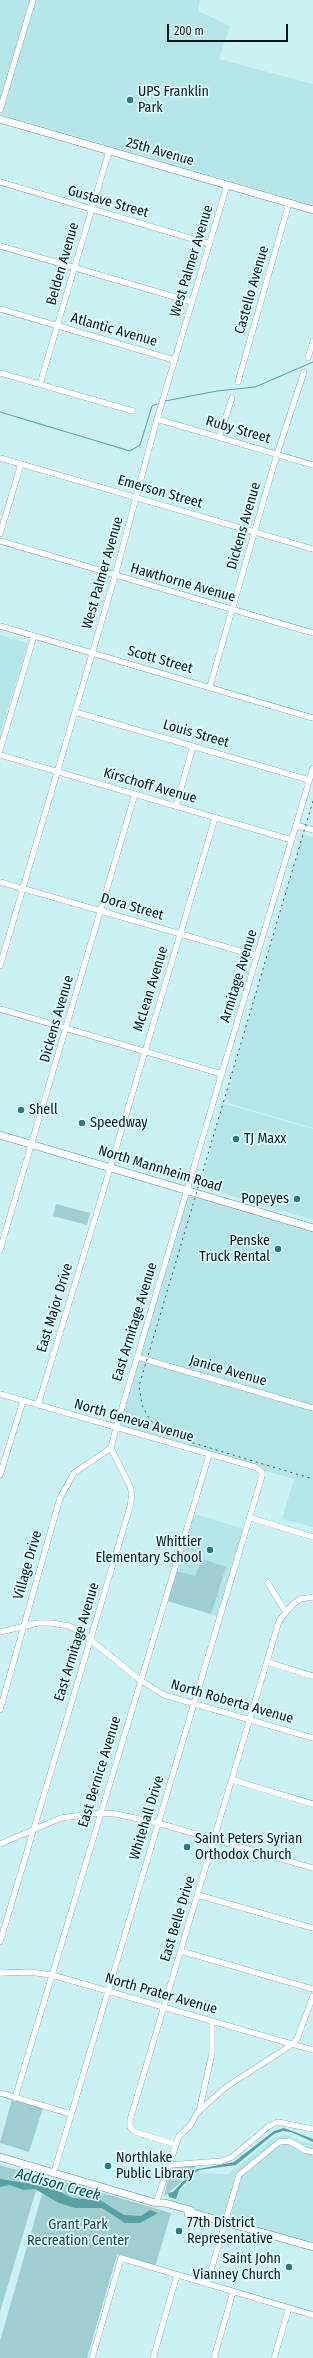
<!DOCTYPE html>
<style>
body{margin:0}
#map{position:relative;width:313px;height:2358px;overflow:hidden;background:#caf1f2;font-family:"Fira Sans Condensed",sans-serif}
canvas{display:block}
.scale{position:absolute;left:167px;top:24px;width:121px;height:18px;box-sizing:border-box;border:2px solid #081617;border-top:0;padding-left:5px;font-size:12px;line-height:14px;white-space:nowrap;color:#081617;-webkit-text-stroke:3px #defdfd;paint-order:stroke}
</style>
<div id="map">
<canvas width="313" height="2358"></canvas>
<div class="scale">200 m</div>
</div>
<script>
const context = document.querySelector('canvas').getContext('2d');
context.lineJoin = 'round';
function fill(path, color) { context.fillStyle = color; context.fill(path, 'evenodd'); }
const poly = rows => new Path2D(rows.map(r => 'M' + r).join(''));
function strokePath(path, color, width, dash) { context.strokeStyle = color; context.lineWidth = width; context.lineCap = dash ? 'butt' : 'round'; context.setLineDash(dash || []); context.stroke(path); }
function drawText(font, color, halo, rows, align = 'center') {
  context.font = font + ' "Fira Sans Condensed",sans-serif'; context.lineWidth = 3.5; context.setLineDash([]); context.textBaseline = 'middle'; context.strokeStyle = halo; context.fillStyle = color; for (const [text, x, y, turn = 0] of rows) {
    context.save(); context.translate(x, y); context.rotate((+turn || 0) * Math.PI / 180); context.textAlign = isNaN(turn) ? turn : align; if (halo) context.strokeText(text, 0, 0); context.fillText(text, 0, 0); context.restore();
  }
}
fill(poly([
 [0,0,200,0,198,11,230,26,219,59,313,84,313,205,0,114],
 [0,635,28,643,0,735],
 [303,834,313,837,313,1128,224,1102],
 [222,1103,313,1129,313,1220,201,1187],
 [187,1191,313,1228,313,1527,282,1519,294,1479,116,1428],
 [193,1513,243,1529,217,1616,167,1601],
 [287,2135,306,2143,313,2144,313,2247,166,2206,196,2173,229,2174,274,2137]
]), '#b5e6e7');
fill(poly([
 [56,1204,90,1213,87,1225,53,1216],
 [202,1559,226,1567,211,1614,167,1601,176,1571,195,1576],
 [12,2099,43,2108,29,2152,0,2143],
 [0,2165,40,2177,0,2312],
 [195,2165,196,2168,164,2197,170,2168],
 [51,2178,171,2213,155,2267,117,2255,87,2358,0,2358,0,2341,45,2184]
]), '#9fced0');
fill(poly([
 [284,2128,313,2139,313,2142,291,2132,283,2131,274,2134,236,2165,199,2170,192,2175,179,2190,176,2199,169,2197,168,2193,173,2192,194,2170,234,2162,274,2131],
 [0,2179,51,2187,72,2198,100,2200,124,2215,141,2216,150,2210,158,2213,140,2223,125,2223,102,2208,75,2208,59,2203,35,2189,24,2190,9,2185,0,2187]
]), '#57a1a3');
strokePath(poly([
 [165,401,217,391,255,387,313,362],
 [0,412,130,451,140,445,152,406,160,403]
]), '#57a1a3', 1);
const minor = poly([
 [0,110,33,0],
 [0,182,210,244],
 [0,246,192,302],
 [0,309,174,360],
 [308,358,313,341],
 [0,373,133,411],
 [238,382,289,203],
 [40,384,109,151],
 [157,419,313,465],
 [219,437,232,398],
 [0,458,313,549],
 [0,534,21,464],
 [0,541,313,633],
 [0,626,313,718],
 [210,686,277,454,304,372],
 [75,712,309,780],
 [0,750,34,636],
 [0,755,292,840],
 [176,806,193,746],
 [296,825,313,830],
 [0,882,257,956],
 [0,966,115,576,157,419,227,185],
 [0,1009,222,1074],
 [96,1215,215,818],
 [0,1250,135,794],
 [137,1357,313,1408],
 [0,1394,255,1467,262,1472,262,1476,54,2172],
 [38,1405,95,1218],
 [0,1475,23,1401],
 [251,1518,313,1537],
 [268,1583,285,1611],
 [0,1632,38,1623,52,1623,69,1626,82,1633,140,1680,164,1695,313,1738],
 [267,1662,313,1676],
 [0,1710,60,1498,74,1473,111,1448],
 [233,1780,313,1804],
 [0,1844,61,1818,100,1813,116,1814,158,1823,313,1868],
 [198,1895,313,1928],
 [0,1942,130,1507,132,1494,130,1486,111,1448,116,1428,313,768],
 [181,1951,313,1989],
 [0,1973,30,1972,52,1975,313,2050],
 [0,2093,71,2114],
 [15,2098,209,1455],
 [199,2112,212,2053,212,2021],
 [175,2144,135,2132,130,2127,130,2120,279,1621,292,1605,300,1599,313,1597],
 [169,2165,222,2161,232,2157,269,2126,278,2122,313,2129],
 [156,2203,179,2136,190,2126,198,2112,226,2087,293,2044,297,2039,313,1996],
 [207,2284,239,2175,279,2142,289,2141,305,2150,313,2152],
 [92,2358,121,2258,313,2315],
 [153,2358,177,2275],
 [214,2358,233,2292],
 [274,2358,289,2308]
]);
const major = poly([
 [0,119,313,210],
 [0,1135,313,1228],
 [0,2157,156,2203,165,2203,190,2210,193,2213],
 [188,2214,193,2213,313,2247]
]);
strokePath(minor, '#648889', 6);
strokePath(major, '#648889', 8);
strokePath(minor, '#fff', 5.5);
strokePath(major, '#fff', 7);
strokePath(poly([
 [313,801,139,1386,142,1405,147,1415,155,1426,170,1436,313,1479]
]), '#3e5354', 1, [2, 4]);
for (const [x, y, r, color] of [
 [130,100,4,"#2e777a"],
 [21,1110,4,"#2e777a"],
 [82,1123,4,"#2e777a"],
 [236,1139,4,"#2e777a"],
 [297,1199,4,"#2e777a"],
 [278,1249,4,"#2e777a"],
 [210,1550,4,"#2e777a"],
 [187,1847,4,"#2e777a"],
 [108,2166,4,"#2e777a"],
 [179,2231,4,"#2e777a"],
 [289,2267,4,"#2e777a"]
]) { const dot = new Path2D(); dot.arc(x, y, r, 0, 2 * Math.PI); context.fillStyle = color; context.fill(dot); strokePath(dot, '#defdfd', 1.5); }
drawText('14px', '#081617', '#defdfd', [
 ["UPS Franklin",138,92],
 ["Park",138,108],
 ["Shell",29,1110],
 ["Speedway",90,1123],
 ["TJ Maxx",244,1139],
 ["Popeyes",289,1199,"right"],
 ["Penske",270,1241,"right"],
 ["Truck Rental",270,1257,"right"],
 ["Whittier",202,1542,"right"],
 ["Elementary School",202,1558,"right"],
 ["Saint Peters Syrian",195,1839],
 ["Orthodox Church",195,1855],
 ["Northlake",116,2158],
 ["Public Library",116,2174],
 ["77th District",187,2223],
 ["Representative",187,2239],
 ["Saint John",281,2259,"right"],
 ["Vianney Church",281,2275,"right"]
], 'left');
drawText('14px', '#081617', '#defdfd', [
 ["25th Avenue",160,152,16],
 ["Gustave Street",108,202,16],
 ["West Palmer Avenue",192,261,-73],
 ["Belden Avenue",63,264,-74],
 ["Castello Avenue",252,290,-74],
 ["Atlantic Avenue",114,330,16],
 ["Ruby Street",238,430,16],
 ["Emerson Street",160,492,16],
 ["Dickens Avenue",244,526,-74],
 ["West Palmer Avenue",103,573,-74],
 ["Hawthorne Avenue",183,583,16],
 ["Scott Street",160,660,16],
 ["Louis Street",196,734,16],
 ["Kirschoff Avenue",150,786,16],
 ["Dora Street",132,907,16],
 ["Armitage Avenue",239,976,-73],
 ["McLean Avenue",151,989,-73],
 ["Dickens Avenue",57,1019,-74],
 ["North Mannheim Road",160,1169,17],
 ["East Major Drive",55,1308,-73],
 ["East Armitage Avenue",135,1322,-73],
 ["Janice Avenue",228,1371,16],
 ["North Geneva Avenue",134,1421,16],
 ["Village Drive",28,1565,-74],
 ["East Armitage Avenue",77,1642,-73],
 ["North Roberta Avenue",232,1702,16],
 ["East Bernice Avenue",100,1772,-73],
 ["Whitehall Drive",147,1818,-73],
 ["East Belle Drive",178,1919,-73],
 ["North Prater Avenue",161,1994,16]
]);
drawText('14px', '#1a3e40', '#defdfd', [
 ["Grant Park",78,2225],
 ["Recreation Center",78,2241]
]);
drawText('italic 15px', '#01494b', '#defdfd', [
 ["Addison Creek",58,2185,15]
]);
</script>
